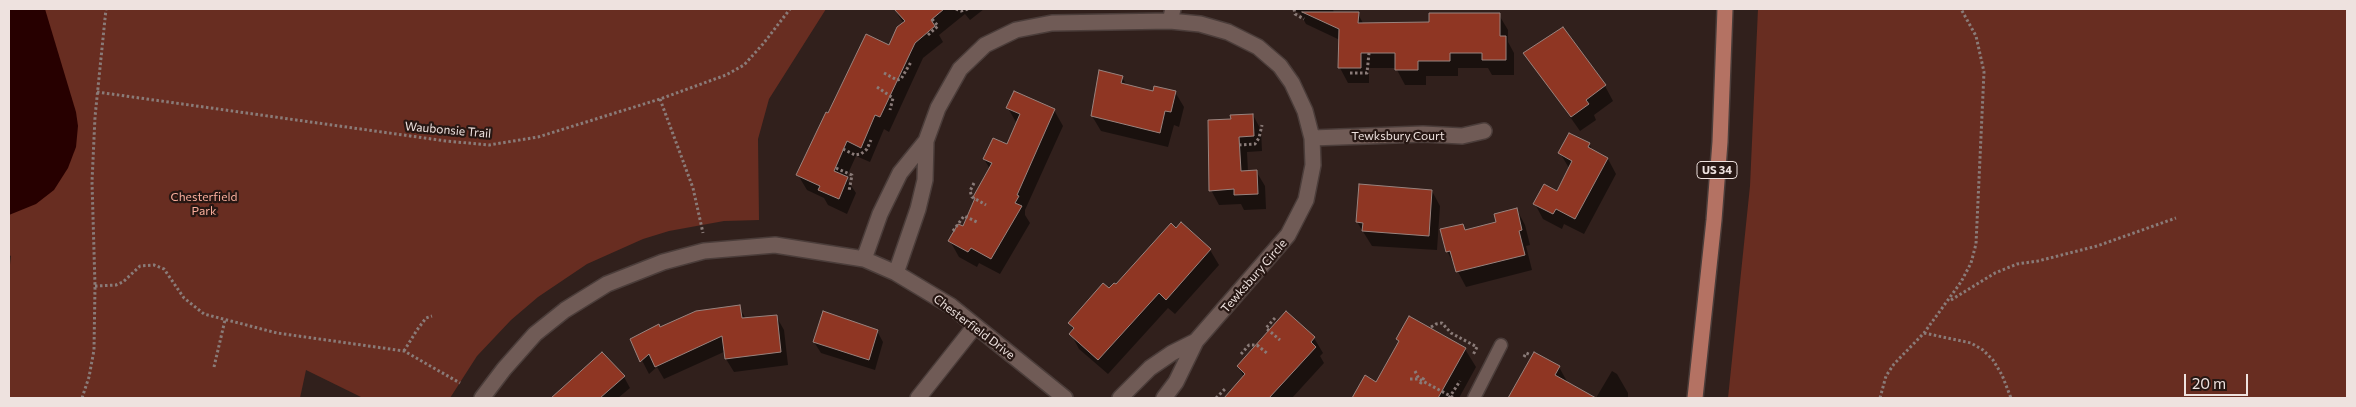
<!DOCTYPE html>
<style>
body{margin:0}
#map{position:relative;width:2356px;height:407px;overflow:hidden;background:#31201c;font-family:Commissioner,sans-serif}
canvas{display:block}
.frame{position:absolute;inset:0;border:10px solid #eee2df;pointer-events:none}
.scale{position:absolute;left:2184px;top:374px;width:64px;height:22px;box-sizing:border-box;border:2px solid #eee2df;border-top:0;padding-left:6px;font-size:15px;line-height:18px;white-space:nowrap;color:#eee2df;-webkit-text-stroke:4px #271713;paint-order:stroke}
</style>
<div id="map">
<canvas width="2356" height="407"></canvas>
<div class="frame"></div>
<div class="scale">20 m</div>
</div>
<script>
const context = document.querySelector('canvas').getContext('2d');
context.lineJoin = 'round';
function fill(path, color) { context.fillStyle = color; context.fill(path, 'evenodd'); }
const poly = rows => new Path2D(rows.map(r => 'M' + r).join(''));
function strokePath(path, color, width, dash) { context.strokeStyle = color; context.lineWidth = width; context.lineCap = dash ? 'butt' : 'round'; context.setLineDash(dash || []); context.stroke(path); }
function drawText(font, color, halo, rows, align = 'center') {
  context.font = font + ' Commissioner,sans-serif'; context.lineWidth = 4.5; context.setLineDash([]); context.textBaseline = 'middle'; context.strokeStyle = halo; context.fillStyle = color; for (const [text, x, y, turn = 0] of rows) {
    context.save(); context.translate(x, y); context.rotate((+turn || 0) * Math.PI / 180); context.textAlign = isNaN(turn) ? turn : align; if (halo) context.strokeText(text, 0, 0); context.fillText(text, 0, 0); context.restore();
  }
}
fill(poly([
 [9,9,826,9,769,99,758,139,759,220,724,221,669,231,643,239,587,264,538,297,511,320,477,356,450,398,363,398,306,370,300,398,9,398,9,273,11,256,9,255],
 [1758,9,2347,9,2347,398,1728,398,1750,186]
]), '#682d21');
fill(poly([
 [9,9,45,9,76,112,78,126,76,147,68,168,54,190,36,204,9,215]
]), '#270000');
fill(poly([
 [894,9,984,9,970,20,965,14,939,35,943,42,923,58,889,132,884,129,870,162,856,156,846,178,856,193,847,214,828,205,824,198,807,190,798,175,828,115,889,46,904,24],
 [1290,9,1333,9,1334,14,1358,14,1364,25,1430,23,1499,15,1508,30,1508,42,1514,53,1514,75,1492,75,1488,68,1458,68,1458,76,1426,76,1426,85,1405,85,1396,68,1369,68,1369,83,1348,83,1340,68,1340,40,1306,24,1300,13],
 [1525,53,1605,86,1613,101,1594,115,1596,120,1580,131],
 [1122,77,1127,86,1154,92,1175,92,1184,107,1179,127,1174,125,1168,147,1101,131,1092,116],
 [1008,108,1054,110,1063,126,1025,210,1025,215,1030,223,1000,274,979,263,977,267,959,257,950,241,964,227,976,200,974,197,990,169,984,159,1007,146,1017,124],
 [1253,115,1261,130,1262,151,1247,152,1248,172,1256,171,1265,186,1266,209,1244,210,1241,204,1219,205,1211,190,1232,120],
 [1589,144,1593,151,1608,159,1616,174,1584,234,1564,224,1562,229,1543,219,1535,204,1557,193,1569,168,1560,153],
 [1432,191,1440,206,1437,250,1372,246,1357,222],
 [1517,210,1525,225,1530,245,1526,246,1532,270,1466,287,1447,251,1462,225,1466,231,1498,223],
 [1176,230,1210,250,1219,265,1175,314,1168,308,1108,374,1079,349,1071,334,1074,331,1069,323,1116,286],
 [739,307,746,319,776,316,784,330,788,365,734,372,726,359,726,351,664,379,657,367,649,374,631,339,660,328],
 [877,331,883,342,875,370,821,353,814,342],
 [1314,338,1323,353,1320,356,1324,363,1292,398,1225,398,1244,377,1238,366],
 [1397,339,1465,349,1476,367,1459,398,1353,398,1365,377,1377,383,1399,343],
 [1534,354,1559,367,1569,385,1593,398,1508,398],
 [1612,371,1617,374,1628,393,1628,398,1596,398],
 [624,377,630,388,618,398,563,398,560,392]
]), '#0007');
const building = poly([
 [894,9,944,9,931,20,935,26,915,43,880,117,875,115,861,148,847,141,834,171,848,177,839,199,818,190,820,186,796,175,826,112,828,113,866,34,889,45,897,27,905,21,894,9],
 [1302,12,1359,12,1358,23,1429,22,1429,13,1500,13,1500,36,1506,36,1506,60,1482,60,1482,53,1450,53,1450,61,1418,61,1418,70,1395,70,1395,53,1361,53,1361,68,1338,68,1339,29,1302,12],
 [1563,27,1606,85,1586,100,1589,104,1571,117,1523,53,1563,27],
 [1099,70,1123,76,1121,83,1153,91,1154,86,1176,91,1171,112,1165,111,1160,133,1091,116,1099,70],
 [1014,91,1055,109,1017,195,1019,196,1015,203,1022,206,991,259,971,248,968,252,948,241,958,224,963,226,975,198,973,197,992,163,983,159,993,138,1007,144,1020,114,1006,108,1014,91],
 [1253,114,1254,136,1239,137,1241,171,1257,170,1258,194,1234,195,1234,189,1209,191,1208,120,1231,119,1230,115,1253,114],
 [1569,133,1590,143,1588,147,1608,158,1575,219,1556,209,1553,214,1533,204,1544,184,1557,191,1572,161,1558,153,1569,133],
 [1359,184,1432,190,1429,236,1362,231,1363,223,1356,222,1359,184],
 [1517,208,1522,230,1519,231,1525,255,1456,272,1450,251,1446,252,1440,229,1463,224,1465,230,1496,222,1494,214,1517,208],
 [1181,222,1211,249,1166,300,1159,293,1098,360,1069,334,1074,328,1068,323,1103,283,1109,288,1114,283,1116,284,1171,223,1176,228,1181,222],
 [740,305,742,318,777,315,781,352,725,359,722,336,655,367,649,354,640,362,630,339,659,324,660,327,696,311,740,305],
 [823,311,878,330,869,360,813,342,823,311],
 [1286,311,1315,337,1311,342,1316,347,1269,398,1224,398,1245,374,1237,366,1286,311],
 [1409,316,1466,348,1438,398,1352,398,1365,375,1376,382,1399,341,1396,339,1409,316],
 [602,352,625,376,600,398,551,398,602,352],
 [1534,352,1560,366,1555,375,1596,398,1508,398,1534,352]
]);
fill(building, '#8f3623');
strokePath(building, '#99837e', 1);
const lane = poly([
 [1474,398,1501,345]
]);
const street = poly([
 [1312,138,1423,134,1462,136,1484,131],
 [864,259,880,214,900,173,926,141],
 [896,273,918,209,925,180,926,141,938,108,960,69,985,45,1016,30,1052,23,1170,21,1173,9],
 [482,398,504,369,535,334,565,310,607,284,663,262,704,251,775,245,864,259,896,273,951,306,1065,398],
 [918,398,975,326],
 [1120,398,1150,368,1172,353,1196,341],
 [1164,398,1176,382,1196,341,1288,235,1306,200,1313,165,1312,138,1305,111,1292,83,1280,66,1258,47,1228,32,1200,24,1170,21]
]);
const primary = poly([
 [1695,398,1714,220,1720,142,1725,9]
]);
strokePath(lane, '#4b3d3a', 15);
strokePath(street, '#4b3d3a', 18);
strokePath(primary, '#4b3d3a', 18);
strokePath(poly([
 [956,9,961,11,968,9],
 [1294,9,1295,14,1304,19],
 [928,35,938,26,932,19],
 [884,73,897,80,901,79,911,62],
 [1350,73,1367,73,1369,53],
 [877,87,893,98,890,110],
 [97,92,446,141,489,145,538,137,660,99,726,75,744,65,763,44,790,9],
 [660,99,693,188,703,233],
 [1239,145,1255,144,1259,138,1262,125],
 [843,149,855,155,861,154,867,149,871,140],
 [836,168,852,175,849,191],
 [974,183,970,191,972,197,986,205],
 [953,231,964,216,977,222],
 [95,286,116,285,123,282,140,266,154,265,164,269,184,298,204,314,277,333,404,351,460,383],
 [1951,300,1995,273,2017,264,2038,261,2097,246,2176,218],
 [1275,318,1266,328,1280,340],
 [1431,327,1436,324,1442,323,1451,333,1477,347,1473,355],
 [1924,333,1971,343,1983,350,1993,360,2002,375,2011,398],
 [404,351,417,330,426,318,432,316],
 [1241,354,1249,345,1257,345,1268,354],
 [1524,357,1526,353,1531,355],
 [214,367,225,320],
 [1415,371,1419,379,1454,398],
 [1410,379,1419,379],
 [1420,384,1425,376],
 [82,398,89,377,94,350,95,286,92,182,95,117,106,9],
 [1216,398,1225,389],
 [1449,398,1460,381],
 [1880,398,1886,376,1894,364,1924,333,1961,282,1971,263,1976,244,1984,72,1976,36,1961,9]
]), '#8a7b78', 3, [2.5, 2.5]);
strokePath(lane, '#705b56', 12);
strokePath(street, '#705b56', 15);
strokePath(primary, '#b47263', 15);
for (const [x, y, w] of [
 [1717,170,40]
]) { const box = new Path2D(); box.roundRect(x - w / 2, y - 8.5, w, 17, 4); context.fillStyle = '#271713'; context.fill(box); strokePath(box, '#eee2df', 1); }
drawText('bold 11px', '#eee2df', null, [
 ["US 34",1717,170]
]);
drawText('12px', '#eee2df', '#271713', [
 ["Waubonsie Trail",448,130,5],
 ["Tewksbury Court",1398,136],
 ["Tewksbury Circle",1254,276,-49],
 ["Chesterfield Drive",974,327,37]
]);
drawText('12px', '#f9ae9c', '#271713', [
 ["Chesterfield",204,197],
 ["Park",204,211]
]);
</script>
